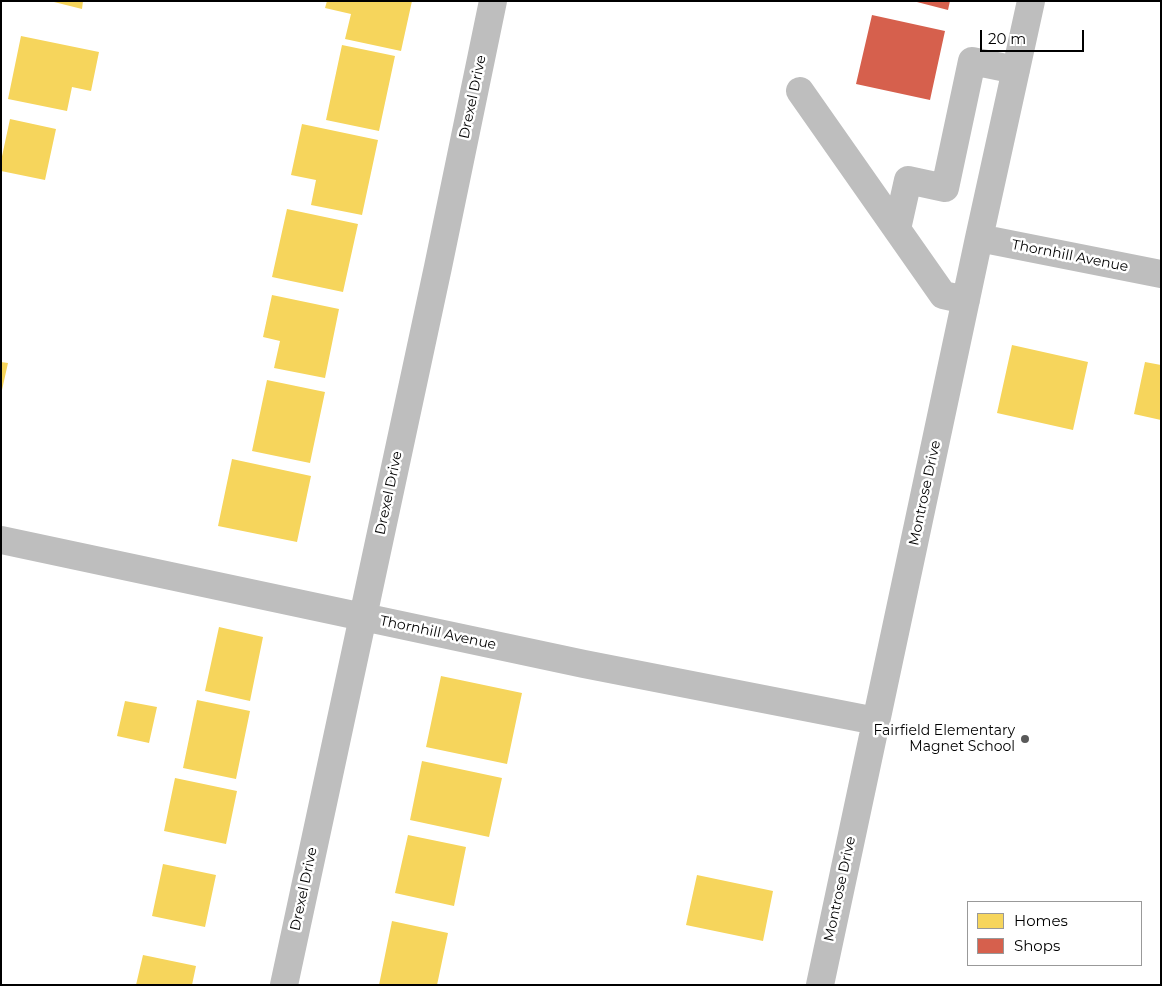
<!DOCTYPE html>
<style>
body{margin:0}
#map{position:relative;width:1162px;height:986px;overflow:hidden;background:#fff;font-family:Montserrat,sans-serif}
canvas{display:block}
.frame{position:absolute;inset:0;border:2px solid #000;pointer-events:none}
.legend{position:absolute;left:967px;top:901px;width:175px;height:65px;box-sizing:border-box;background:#fff;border:1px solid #999;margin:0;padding:6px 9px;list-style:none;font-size:15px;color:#000}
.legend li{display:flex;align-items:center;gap:10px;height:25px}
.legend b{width:25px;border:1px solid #999}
.scale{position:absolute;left:980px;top:30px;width:104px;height:22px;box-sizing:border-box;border:2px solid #000;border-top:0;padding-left:6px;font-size:15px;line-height:18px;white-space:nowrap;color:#000;-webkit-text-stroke:4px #fff;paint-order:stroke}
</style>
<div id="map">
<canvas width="1162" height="986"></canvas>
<div class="frame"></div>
<ul class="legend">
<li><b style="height:14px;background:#f6d55c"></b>Homes</li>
<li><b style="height:14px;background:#d6604d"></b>Shops</li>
</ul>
<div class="scale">20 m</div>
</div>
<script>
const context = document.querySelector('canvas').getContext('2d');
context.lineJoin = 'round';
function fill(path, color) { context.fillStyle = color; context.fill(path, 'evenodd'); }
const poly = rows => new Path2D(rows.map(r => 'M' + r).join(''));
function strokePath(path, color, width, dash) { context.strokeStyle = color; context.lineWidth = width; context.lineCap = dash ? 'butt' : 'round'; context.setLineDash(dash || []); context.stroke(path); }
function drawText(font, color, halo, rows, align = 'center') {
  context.font = font + ' Montserrat,sans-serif'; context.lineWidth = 5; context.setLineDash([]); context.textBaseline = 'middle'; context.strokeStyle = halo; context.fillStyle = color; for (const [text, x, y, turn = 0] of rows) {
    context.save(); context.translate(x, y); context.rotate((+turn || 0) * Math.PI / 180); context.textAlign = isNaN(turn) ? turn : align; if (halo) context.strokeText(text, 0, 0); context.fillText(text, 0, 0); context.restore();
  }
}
fill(poly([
 [50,1,83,1,82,9],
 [327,1,412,1,401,51,345,39,351,14,325,8],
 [21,36,99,52,91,91,72,87,67,111,8,99],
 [342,45,395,56,379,131,326,120],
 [10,119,56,129,45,180,1,171,1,161],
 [302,124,378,140,362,215,311,205,316,180,291,175],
 [287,209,358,224,343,292,272,277],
 [272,295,339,309,325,378,274,368,280,341,263,337],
 [1012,345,1088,362,1073,430,997,413],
 [1,362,8,363,2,390,1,389],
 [1145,362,1161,365,1161,420,1134,414],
 [267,380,325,392,310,463,252,451],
 [232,459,311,476,297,542,218,526],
 [219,627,263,637,250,701,205,691],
 [441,676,522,693,507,764,426,747],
 [197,700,250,711,236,779,183,768],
 [125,701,157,707,149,743,117,736],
 [422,761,502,778,489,837,410,820],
 [175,778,237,791,226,844,164,831],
 [408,835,466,847,454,906,395,893],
 [163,864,216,875,205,927,152,916],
 [697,875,773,891,763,941,686,925],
 [392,921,448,933,437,985,379,985],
 [143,955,196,966,192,985,136,985]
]), '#f6d55c');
fill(poly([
 [913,1,950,1,948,10],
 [872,15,945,31,930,100,856,84]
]), '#d6604d');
strokePath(poly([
 [800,91,943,295,966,300],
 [897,229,908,180,945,188,972,61,1016,70],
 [979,238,1161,274],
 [1,540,584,664,876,721],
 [284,985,438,267,493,1],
 [820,985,979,238,1031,1]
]), '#bebebe', 28);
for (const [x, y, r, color] of [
 [1025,739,5,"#595959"]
]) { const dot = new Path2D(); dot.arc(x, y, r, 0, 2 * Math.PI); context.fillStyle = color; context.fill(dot); strokePath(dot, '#fff', 2); }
drawText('14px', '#000', '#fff', [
 ["Drexel Drive",473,97,-78],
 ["Thornhill Avenue",1070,256,11],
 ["Drexel Drive",389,493,-78],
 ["Montrose Drive",925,493,-78],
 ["Thornhill Avenue",438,633,12],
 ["Drexel Drive",304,889,-78],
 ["Montrose Drive",840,889,-78]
]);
drawText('14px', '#000', '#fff', [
 ["Fairfield Elementary",1015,731],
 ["Magnet School",1015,747]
], 'right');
</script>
